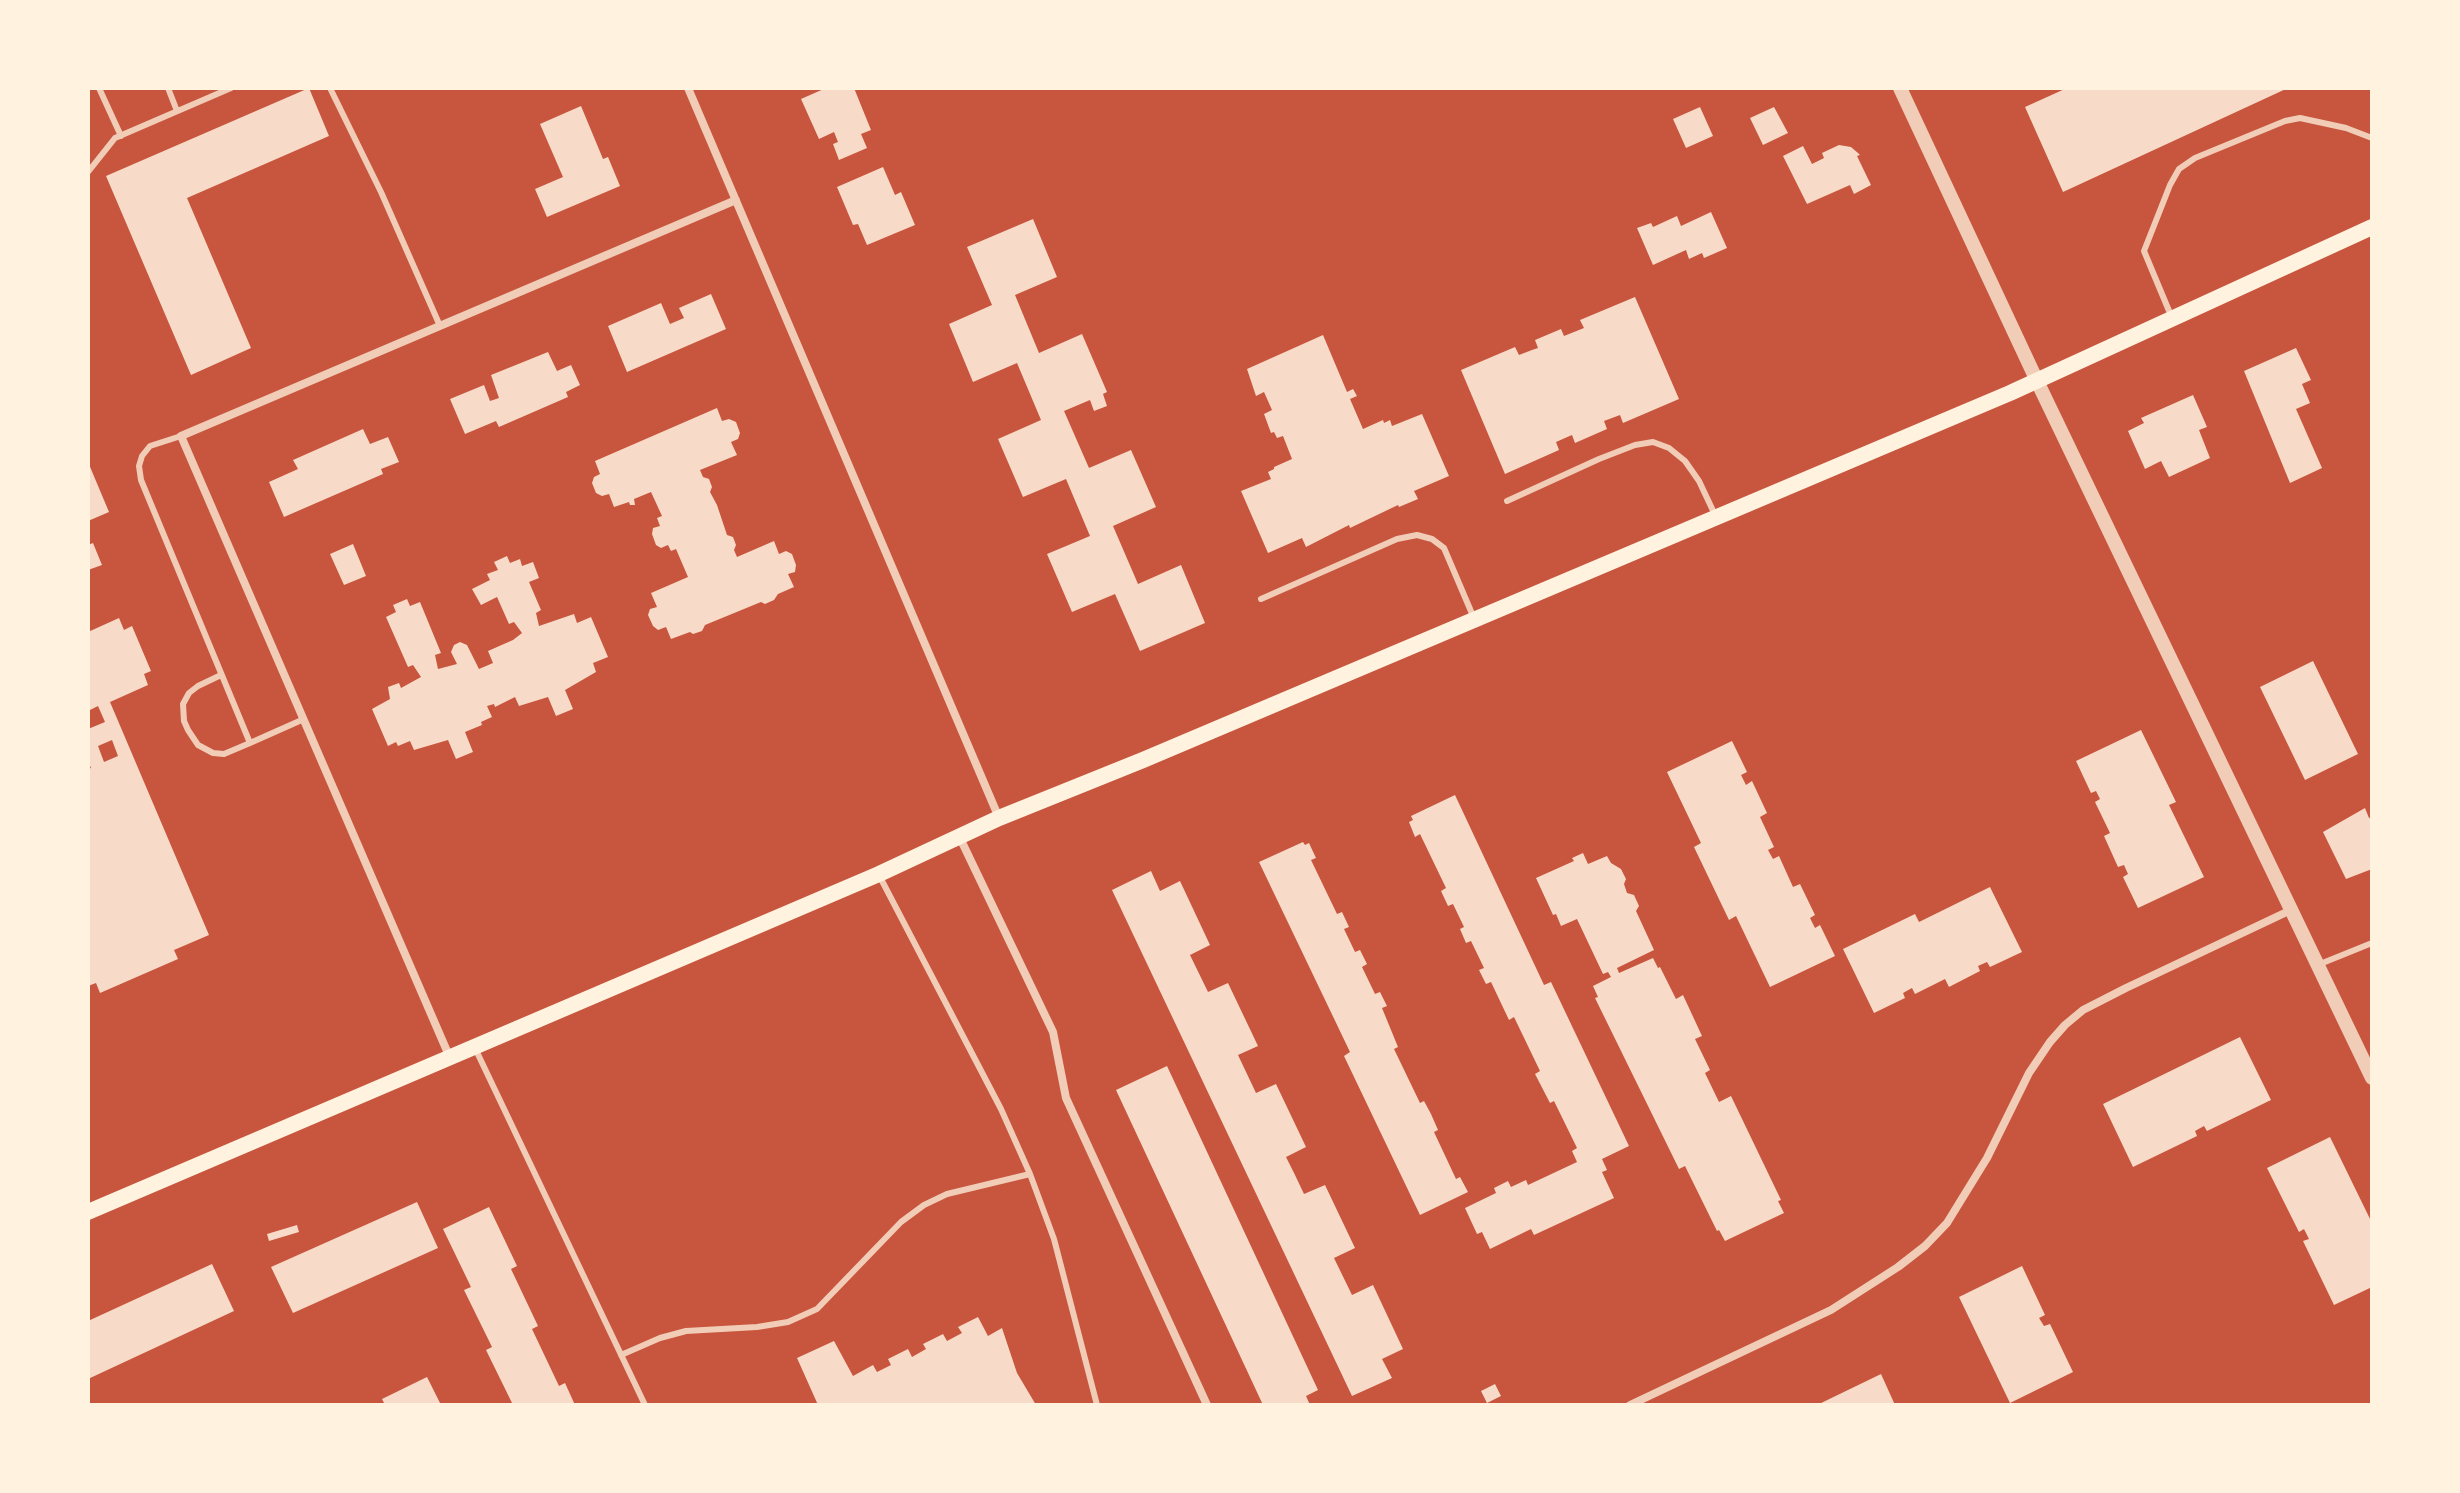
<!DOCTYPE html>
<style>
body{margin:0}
#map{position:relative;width:2460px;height:1493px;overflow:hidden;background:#c8553d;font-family:"Playfair Display",serif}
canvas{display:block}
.frame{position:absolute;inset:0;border:90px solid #fff3e0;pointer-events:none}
</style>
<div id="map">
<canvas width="2460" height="1493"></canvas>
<div class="frame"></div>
</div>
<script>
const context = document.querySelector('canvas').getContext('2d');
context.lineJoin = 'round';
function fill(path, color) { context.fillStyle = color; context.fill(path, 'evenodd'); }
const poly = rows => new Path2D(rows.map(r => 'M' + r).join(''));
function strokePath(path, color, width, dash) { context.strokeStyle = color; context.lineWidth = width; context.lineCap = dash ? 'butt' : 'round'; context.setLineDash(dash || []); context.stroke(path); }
fill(poly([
 [309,88,329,136,187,198,251,348,191,375,106,176],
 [826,88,854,88,871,130,861,134,867,148,839,160,833,144,838,142,834,132,819,139,801,99],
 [2067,88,2288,88,2063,192,2025,107],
 [581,106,603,159,608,157,620,186,547,217,535,189,563,177,540,124],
 [1700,107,1713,136,1686,148,1673,119],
 [1774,107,1788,133,1763,145,1750,118],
 [1839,145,1851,147,1858,153,1860,155,1857,156,1871,185,1854,194,1850,185,1807,204,1783,156,1803,146,1812,164,1824,158,1822,153],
 [883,167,895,195,901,192,915,225,867,245,858,224,853,225,837,187],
 [1711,212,1727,248,1704,258,1702,253,1689,259,1686,250,1653,265,1637,228,1651,223,1653,227,1677,216,1681,226],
 [1033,219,1057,277,1015,295,1039,353,1082,334,1107,392,1103,394,1107,406,1094,411,1090,400,1064,411,1089,468,1131,450,1156,507,1113,526,1138,584,1181,565,1205,623,1140,651,1115,594,1072,612,1047,554,1090,536,1066,479,1023,497,998,439,1041,420,1017,363,973,382,949,324,992,305,967,247],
 [711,294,726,329,627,372,608,326,661,303,670,324,684,318,679,308],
 [1635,297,1679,399,1623,423,1620,415,1604,421,1607,429,1575,443,1572,435,1556,442,1559,450,1505,474,1461,370,1515,347,1519,355,1532,350,1538,348,1535,340,1561,329,1564,336,1584,328,1580,320],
 [1323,335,1347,392,1353,389,1357,396,1350,399,1363,429,1383,420,1384,423,1390,420,1392,426,1422,414,1449,476,1414,491,1418,499,1399,507,1398,505,1350,528,1349,525,1306,547,1302,538,1268,553,1241,491,1271,479,1268,472,1274,469,1274,467,1292,459,1283,436,1277,438,1274,432,1271,433,1264,414,1272,410,1264,392,1256,396,1247,369],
 [2296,348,2311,380,2302,384,2310,403,2296,409,2322,468,2290,483,2244,371],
 [548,352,557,371,571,365,580,385,566,392,568,397,499,427,496,421,465,434,450,399,484,385,490,401,499,398,491,375],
 [2193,395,2207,427,2199,430,2210,458,2169,477,2161,461,2145,469,2128,431,2144,423,2141,418],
 [717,408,722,421,729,419,736,422,740,433,738,439,731,442,737,455,700,470,703,477,709,479,712,487,710,492,717,505,727,535,733,537,736,545,734,550,737,557,774,541,779,554,786,551,792,554,796,565,795,572,788,574,794,587,778,594,774,600,765,604,761,602,705,625,702,631,693,634,690,632,671,639,666,627,658,630,653,626,648,615,650,609,657,607,651,593,688,577,676,549,671,551,668,545,661,548,656,545,652,534,653,528,660,526,657,518,662,516,651,492,634,499,635,505,630,505,629,502,614,507,609,494,602,496,596,493,592,483,594,477,600,474,595,461],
 [363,429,370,444,388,437,399,462,381,469,383,474,284,517,269,482,298,469,293,460],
 [88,462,109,512,88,521],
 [93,543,102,565,88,570,88,545],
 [353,544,366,576,344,585,330,554],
 [507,556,510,563,520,559,522,566,533,562,539,578,529,582,541,610,536,613,539,626,574,614,577,623,591,617,608,657,593,663,596,672,565,690,573,709,556,716,548,697,519,706,515,697,495,707,494,704,487,706,492,717,481,722,482,725,465,732,473,752,456,759,448,740,414,750,410,741,398,746,396,742,388,746,372,709,390,699,388,687,399,683,401,688,421,677,413,665,408,667,386,617,396,612,393,605,407,599,410,606,420,602,441,653,435,655,438,669,457,664,451,652,454,645,460,642,467,645,479,669,493,663,488,651,513,640,522,633,514,622,509,624,497,597,481,605,472,589,490,580,487,574,498,570,494,562],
 [119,618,124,630,132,626,151,671,144,674,148,685,110,702,209,935,174,950,178,959,100,993,96,983,88,986,88,769,91,768,88,761,88,729,105,722,98,706,88,711,88,632],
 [112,740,118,756,104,762,98,746],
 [2313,661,2358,754,2305,780,2260,687],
 [2141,730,2176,802,2169,805,2204,877,2138,908,2123,877,2128,874,2124,865,2118,867,2104,836,2110,833,2095,802,2100,799,2096,791,2091,793,2076,761],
 [1732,741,1747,772,1741,775,1746,785,1752,781,1767,813,1760,817,1774,847,1768,850,1773,859,1779,856,1793,887,1800,884,1815,915,1810,918,1815,928,1820,925,1835,956,1770,987,1736,916,1729,920,1694,847,1701,843,1667,772],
 [1455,795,1544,985,1551,982,1629,1146,1602,1159,1607,1170,1602,1172,1614,1198,1534,1235,1531,1229,1490,1249,1482,1232,1477,1234,1465,1208,1496,1193,1494,1188,1508,1181,1511,1187,1526,1180,1528,1185,1577,1162,1572,1151,1577,1148,1554,1101,1550,1103,1535,1074,1540,1071,1514,1017,1509,1020,1491,982,1486,984,1479,970,1484,968,1471,941,1466,943,1460,929,1464,927,1453,904,1448,906,1441,891,1446,888,1420,834,1415,837,1409,822,1413,820,1411,816],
 [2365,808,2369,818,2372,817,2372,869,2346,879,2323,832],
 [1303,842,1305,845,1309,843,1316,858,1311,860,1337,914,1342,912,1349,927,1344,929,1355,952,1360,950,1367,964,1362,967,1375,994,1380,992,1387,1006,1382,1008,1398,1047,1394,1049,1420,1103,1424,1101,1431,1114,1438,1130,1434,1132,1456,1179,1460,1177,1468,1192,1420,1215,1344,1056,1350,1052,1259,862],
 [1583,853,1588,864,1607,856,1611,863,1621,869,1626,879,1624,884,1627,893,1634,895,1639,906,1636,911,1654,950,1617,968,1619,973,1653,958,1658,968,1660,967,1676,999,1683,995,1702,1036,1695,1039,1710,1070,1705,1073,1719,1102,1731,1096,1781,1200,1778,1201,1784,1213,1725,1241,1719,1230,1717,1231,1685,1166,1679,1169,1595,998,1598,997,1593,986,1611,977,1608,972,1603,974,1577,919,1561,926,1556,914,1553,915,1536,878,1574,861,1572,858],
 [1151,871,1160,891,1180,881,1210,945,1190,955,1208,992,1228,983,1258,1046,1238,1055,1256,1093,1276,1084,1306,1147,1286,1157,1295,1175,1304,1194,1325,1185,1355,1248,1334,1258,1352,1295,1373,1285,1403,1349,1382,1359,1392,1378,1352,1396,1112,890],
 [1990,887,2022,952,1990,967,1987,962,1978,966,1980,971,1949,987,1945,979,1915,994,1912,988,1903,993,1905,998,1874,1013,1843,949,1915,914,1919,922],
 [2240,1037,2271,1100,2207,1131,2204,1126,2195,1131,2197,1136,2133,1167,2103,1104],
 [1167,1066,1318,1390,1306,1396,1310,1405,1263,1405,1116,1090],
 [2330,1137,2372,1223,2372,1287,2334,1305,2303,1241,2309,1239,2304,1229,2299,1232,2267,1168],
 [417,1202,438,1248,293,1313,271,1267],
 [489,1207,517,1266,511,1269,538,1326,532,1329,559,1386,565,1383,575,1405,513,1405,486,1350,492,1347,464,1290,471,1287,443,1229],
 [297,1225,299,1232,269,1241,267,1234],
 [212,1264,234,1311,88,1379,88,1321],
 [2022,1266,2045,1315,2039,1318,2044,1326,2050,1324,2073,1372,2010,1403,1959,1297],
 [978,1317,988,1336,1002,1328,1017,1373,1036,1405,818,1405,797,1358,834,1341,853,1376,873,1365,877,1372,891,1365,888,1359,908,1349,912,1357,926,1349,923,1344,943,1334,947,1341,962,1333,958,1327],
 [1881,1374,1895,1405,1817,1405],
 [427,1377,441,1405,385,1405,382,1399],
 [1495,1384,1501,1396,1487,1403,1481,1391]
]), '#f7dbc8');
strokePath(poly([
 [99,88,121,136],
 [168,88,177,111],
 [330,88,381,192,440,326],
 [88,172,115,138,231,88],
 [2172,318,2144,251,2170,185,2179,169,2195,158,2285,121,2300,118,2346,128,2372,138],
 [181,436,150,446,142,456,139,466,141,480,250,743,304,719],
 [1507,501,1599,459,1635,445,1653,442,1669,448,1685,461,1699,481,1716,517],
 [1261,599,1397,539,1417,535,1432,539,1444,548,1473,616],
 [221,675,198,686,189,693,183,704,184,721,188,730,198,745,213,753,224,754,250,743],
 [880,877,1001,1109,1030,1174,1054,1239,1097,1405],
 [2320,964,2372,943],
 [475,1048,645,1405],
 [621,1355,660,1338,686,1331,757,1327,788,1322,817,1309,901,1222,924,1205,947,1194,1030,1174]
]), '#f1ccb7', 6);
strokePath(poly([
 [688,88,999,818],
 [960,838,1053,1032,1066,1098,1207,1405],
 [450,1058,181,436,736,200],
 [1630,1405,1831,1310,1898,1267,1925,1246,1947,1223,1987,1158,2029,1073,2050,1042,2065,1025,2083,1010,2126,988,2291,910]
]), '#f1ccb7', 8);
strokePath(poly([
 [1900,88,2037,381,2372,1078]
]), '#f1ccb7', 14);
strokePath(poly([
 [88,1212,879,874,999,818,1143,760,2010,393,2372,227]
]), '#fff3e0', 16);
</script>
